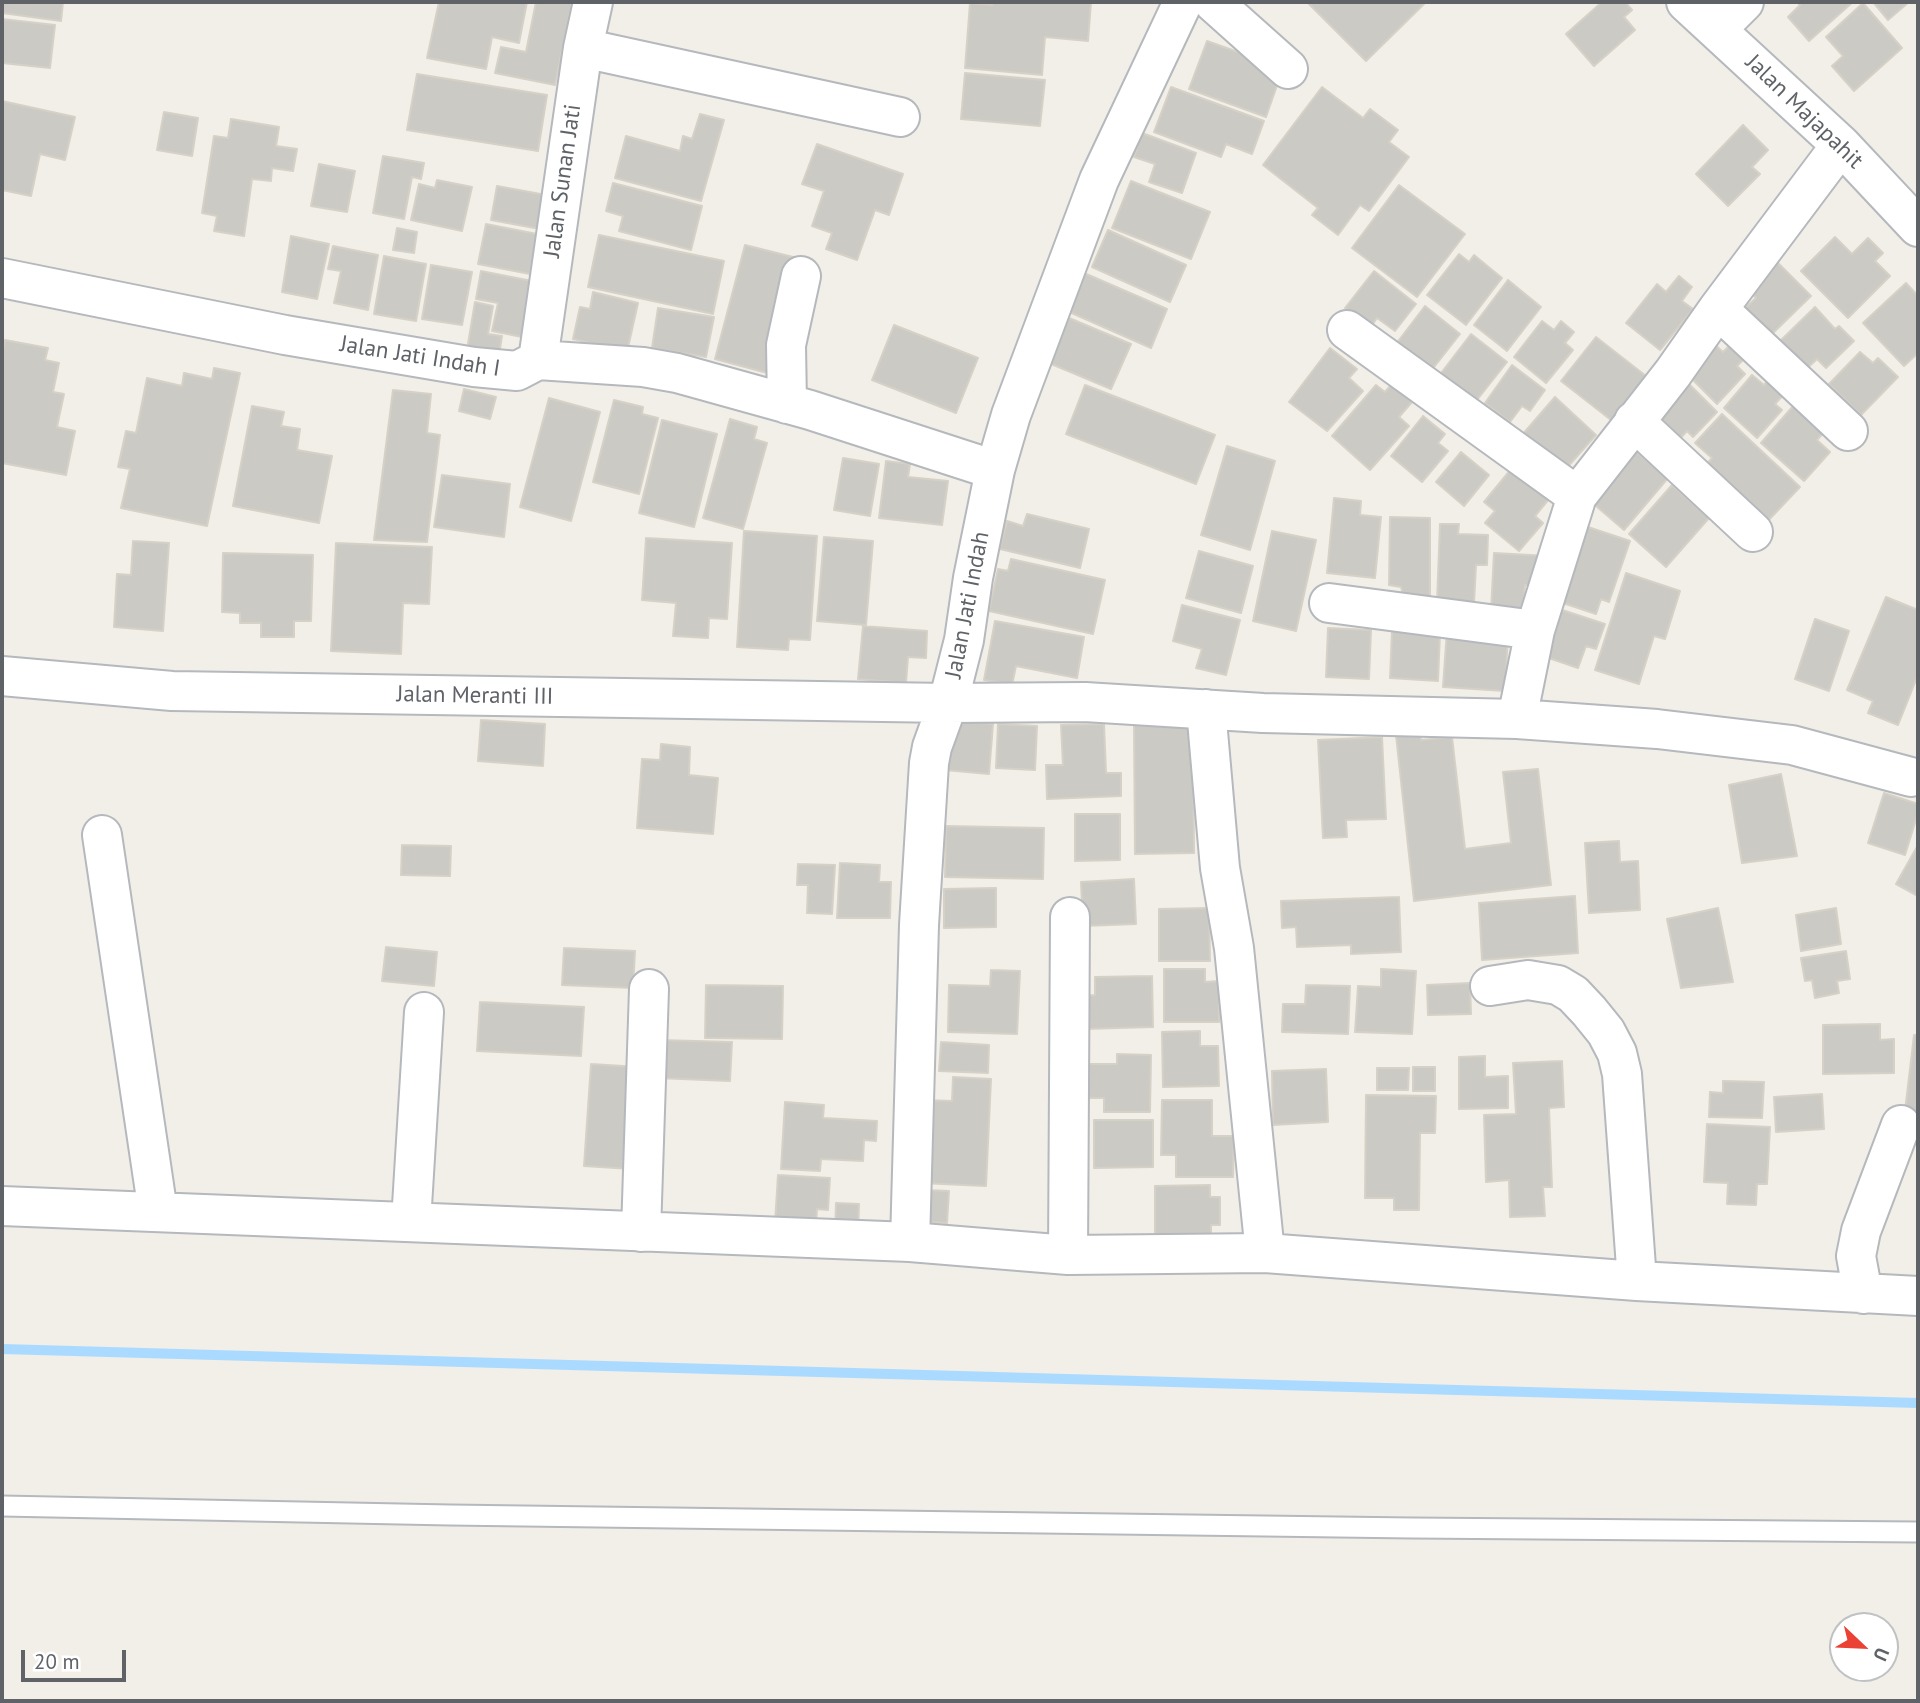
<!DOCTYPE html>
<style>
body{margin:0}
#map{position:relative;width:1920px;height:1703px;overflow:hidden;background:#f1efe8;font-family:"PT Sans",sans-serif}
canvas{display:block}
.frame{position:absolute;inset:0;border:4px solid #5f6368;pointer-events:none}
.north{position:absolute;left:1829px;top:1612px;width:70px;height:70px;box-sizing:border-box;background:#fff;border:2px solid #bfc1c3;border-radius:50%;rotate:113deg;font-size:19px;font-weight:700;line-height:28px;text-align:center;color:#5f6368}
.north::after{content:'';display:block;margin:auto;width:24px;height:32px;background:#ea4335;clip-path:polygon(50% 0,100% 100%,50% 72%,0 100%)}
.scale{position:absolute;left:21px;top:1650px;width:105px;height:32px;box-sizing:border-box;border:4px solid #5f6368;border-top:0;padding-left:9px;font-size:21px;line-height:24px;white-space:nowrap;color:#5f6368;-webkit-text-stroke:5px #fff;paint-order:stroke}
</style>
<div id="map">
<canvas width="1920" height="1703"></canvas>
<div class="frame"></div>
<div class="north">U</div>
<div class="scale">20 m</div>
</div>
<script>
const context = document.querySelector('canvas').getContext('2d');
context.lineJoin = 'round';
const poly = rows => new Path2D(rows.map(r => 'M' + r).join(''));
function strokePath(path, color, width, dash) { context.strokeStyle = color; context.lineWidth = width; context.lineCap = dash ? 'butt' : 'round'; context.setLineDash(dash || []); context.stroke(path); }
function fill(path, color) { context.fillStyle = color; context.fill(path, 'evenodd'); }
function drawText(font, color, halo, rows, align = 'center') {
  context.font = font + ' "PT Sans",sans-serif'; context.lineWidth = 5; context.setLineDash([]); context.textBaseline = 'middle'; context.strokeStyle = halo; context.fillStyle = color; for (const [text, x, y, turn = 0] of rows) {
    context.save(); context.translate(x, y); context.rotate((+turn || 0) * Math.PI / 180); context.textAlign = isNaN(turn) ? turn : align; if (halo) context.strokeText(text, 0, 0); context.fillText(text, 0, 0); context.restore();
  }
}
strokePath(poly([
 [2,1349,1918,1403]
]), '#aadaff', 10);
const building = poly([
 [2,2,63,2,61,21,2,13,2,2],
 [439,2,527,2,519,43,492,37,486,69,427,58,439,2],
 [536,2,572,2,555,85,495,73,501,47,526,52,536,2],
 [992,2,1091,2,1088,41,1045,37,1042,75,965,68,970,3,992,5,992,2],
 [1307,2,1422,2,1424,4,1366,61,1307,2],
 [1602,2,1625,2,1632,10,1624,17,1635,30,1594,66,1566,34,1602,2],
 [1797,2,1853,2,1809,41,1788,17,1800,5,1797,2],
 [1873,2,1909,2,1888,20,1873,2],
 [1863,3,1902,48,1854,91,1832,66,1843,56,1826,37,1863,3],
 [2,19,55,25,50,68,2,63,2,19],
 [1207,41,1263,61,1281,74,1266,117,1189,89,1207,41],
 [965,73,1045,80,1040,126,961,119,965,73],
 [417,74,547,95,538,151,407,130,417,74],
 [1171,87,1264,121,1252,154,1226,144,1221,157,1154,132,1171,87],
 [1322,87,1363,118,1370,109,1398,130,1389,142,1409,157,1369,211,1360,205,1338,235,1312,215,1318,208,1263,165,1322,87],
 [2,101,75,117,65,160,40,154,31,196,2,190,2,101],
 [164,112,198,118,192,156,157,150,164,112],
 [700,114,724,120,701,201,615,178,626,136,680,151,683,136,692,139,700,114],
 [231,119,279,127,276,146,297,149,293,171,272,168,271,181,252,179,244,236,214,231,217,216,202,213,214,136,228,138,231,119],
 [1743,125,1768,150,1752,167,1760,174,1728,206,1696,174,1743,125],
 [1142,133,1196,153,1182,193,1149,182,1155,164,1134,157,1142,133],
 [817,144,903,174,889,215,875,210,857,260,826,249,832,233,812,226,824,191,802,184,817,144],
 [383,156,424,163,421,179,412,177,404,219,373,213,383,156],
 [319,164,355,171,347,212,311,206,319,164],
 [437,180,472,187,462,231,411,220,419,184,435,188,437,180],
 [1131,181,1210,212,1191,259,1112,228,1131,181],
 [613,183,702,206,691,250,619,231,623,216,606,211,613,183],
 [1399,185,1465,234,1417,297,1352,248,1399,185],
 [497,186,546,195,540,229,491,220,497,186],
 [486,224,537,234,530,274,478,264,486,224],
 [397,228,417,232,414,253,393,250,397,228],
 [1108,230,1186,265,1170,302,1092,267,1108,230],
 [599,235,724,261,713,314,588,287,599,235],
 [291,236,329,244,317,299,282,292,291,236],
 [1835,237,1852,254,1868,238,1883,253,1875,261,1890,276,1848,318,1801,271,1835,237],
 [745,245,801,259,771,374,715,359,745,245],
 [333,246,378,255,368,310,334,303,341,271,328,269,333,246],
 [1459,254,1469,262,1474,255,1502,278,1466,325,1427,295,1459,254],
 [384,256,426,264,416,321,374,314,384,256],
 [1772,257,1811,296,1771,335,1745,308,1756,298,1743,285,1772,257],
 [431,265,472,272,462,325,422,319,431,265],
 [481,271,537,282,527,338,492,331,498,303,476,299,481,271],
 [1374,271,1416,304,1395,331,1377,318,1370,328,1345,308,1374,271],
 [1084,273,1167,309,1151,348,1067,311,1084,273],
 [1679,276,1692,287,1682,301,1693,309,1660,350,1626,323,1657,284,1666,292,1679,276],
 [1508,280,1541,307,1507,351,1474,325,1508,280],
 [1906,283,1918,296,1918,353,1904,366,1863,323,1906,283],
 [593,292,638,303,627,352,573,339,580,307,590,309,593,292],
 [475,302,493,306,488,334,502,336,499,355,467,350,475,302],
 [1425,306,1460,334,1431,371,1396,344,1425,306],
 [1815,307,1835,329,1839,326,1854,341,1826,368,1817,359,1802,373,1776,345,1815,307],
 [658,308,714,317,706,357,652,348,658,308],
 [1069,318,1131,344,1111,389,1049,363,1069,318],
 [1542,321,1554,330,1561,321,1574,332,1565,343,1573,350,1546,383,1514,357,1542,321],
 [894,325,978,358,956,413,872,380,894,325],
 [1471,334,1507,362,1473,405,1438,377,1471,334],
 [1596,337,1646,376,1611,420,1561,381,1596,337],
 [5,340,48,348,45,360,59,363,53,392,64,394,57,427,75,431,66,475,2,463,2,356,5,340],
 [1714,344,1723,352,1729,346,1743,360,1737,366,1745,374,1717,404,1686,373,1714,344],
 [1330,348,1357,369,1349,378,1363,391,1327,431,1289,402,1330,348],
 [1860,352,1873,363,1878,358,1898,377,1861,415,1829,384,1860,352],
 [1512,365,1545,390,1530,411,1522,406,1510,422,1485,403,1512,365],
 [214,368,240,373,207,526,121,508,130,469,118,467,126,431,136,433,147,378,182,386,184,373,212,379,214,368],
 [1752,375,1764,385,1770,378,1785,393,1775,404,1782,410,1757,438,1724,408,1752,375],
 [1685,380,1717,412,1693,437,1687,431,1677,442,1650,415,1685,380],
 [1392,384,1412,402,1399,417,1409,426,1370,470,1332,436,1376,385,1385,392,1392,384],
 [1085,385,1215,435,1196,484,1066,434,1085,385],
 [464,389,496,397,490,419,459,411,464,389],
 [393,390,431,394,427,433,440,435,427,542,374,540,393,390],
 [1555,397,1596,435,1563,472,1522,435,1555,397],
 [549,398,600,412,571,521,520,507,549,398],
 [614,400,643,407,642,414,658,418,639,494,593,482,614,400],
 [1794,405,1824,432,1817,440,1830,452,1804,481,1761,443,1794,405],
 [252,406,284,412,281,426,300,429,297,450,332,456,319,523,233,506,252,406],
 [1722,414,1800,487,1763,526,1702,469,1712,458,1695,443,1722,414],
 [1423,416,1445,434,1438,443,1448,451,1422,482,1391,456,1423,416],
 [730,419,757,427,754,439,767,443,743,529,703,518,730,419],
 [662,420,717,434,694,527,639,513,662,420],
 [1227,446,1275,461,1250,550,1201,535,1227,446],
 [1632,448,1668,478,1624,530,1589,500,1632,448],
 [1461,452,1489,475,1464,506,1436,482,1461,452],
 [843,458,879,464,870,516,834,510,843,458],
 [886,461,910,464,908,477,948,481,942,525,879,518,886,461],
 [1512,468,1549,499,1535,516,1543,523,1519,551,1485,523,1495,511,1484,502,1512,468],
 [442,475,510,484,504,537,434,527,442,475],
 [1672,485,1709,518,1666,567,1629,534,1672,485],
 [1334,498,1361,501,1360,515,1381,517,1375,578,1327,573,1334,498],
 [1027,514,1089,529,1080,568,1000,549,1007,521,1023,526,1027,514],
 [1390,517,1430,518,1430,598,1404,598,1401,587,1389,585,1390,517],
 [1440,524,1459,524,1458,534,1488,535,1487,565,1476,565,1474,603,1437,602,1440,524],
 [1585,526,1630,541,1609,602,1601,599,1596,614,1560,602,1585,526],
 [744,531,817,536,810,640,789,639,788,650,737,647,744,531],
 [1272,531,1316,540,1296,631,1253,621,1272,531],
 [824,537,873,541,866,625,817,621,824,537],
 [646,538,732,543,727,619,709,618,708,638,673,636,676,603,642,600,646,538],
 [133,541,169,543,163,631,114,627,117,574,131,575,133,541],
 [336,543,432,547,429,604,403,603,401,654,331,651,336,543],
 [1199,551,1253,566,1241,613,1186,598,1199,551],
 [223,553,313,555,311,621,294,621,294,637,261,637,261,623,240,623,240,613,222,612,223,553],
 [1494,553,1548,556,1546,587,1525,585,1523,612,1491,611,1494,553],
 [1011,559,1105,580,1093,634,989,611,998,569,1008,571,1011,559],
 [1626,573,1680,591,1665,639,1654,636,1639,684,1595,670,1626,573],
 [1886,597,1918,610,1918,675,1898,725,1868,713,1873,701,1847,690,1886,597],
 [1182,605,1240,620,1226,675,1196,668,1202,649,1173,641,1182,605],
 [1559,609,1605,624,1596,649,1586,646,1578,668,1543,656,1559,609],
 [1815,619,1849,631,1829,691,1795,679,1815,619],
 [995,621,1084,637,1077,678,1016,666,1012,685,984,680,995,621],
 [863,626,927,631,926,658,908,657,906,683,858,679,863,626],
 [1328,628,1371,630,1369,679,1326,677,1328,628],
 [1447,630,1508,633,1505,691,1443,687,1447,630],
 [1392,631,1440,633,1438,681,1390,678,1392,631],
 [481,720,545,724,543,766,478,761,481,720],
 [950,720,993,724,989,774,945,770,950,720],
 [1193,723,1194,853,1135,854,1134,724,1193,723],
 [998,724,1037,726,1035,770,996,768,998,724],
 [1104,724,1106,773,1121,773,1121,796,1047,799,1046,765,1063,765,1061,725,1104,724],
 [1420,732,1421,740,1452,737,1465,849,1511,843,1503,772,1538,769,1551,885,1414,901,1396,735,1420,732],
 [1382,737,1386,819,1346,820,1347,837,1323,838,1318,740,1382,737],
 [661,744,690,747,689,775,718,778,713,834,637,828,642,759,660,760,661,744],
 [1781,774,1797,856,1742,863,1729,785,1781,774],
 [1884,793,1918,804,1918,813,1905,855,1868,843,1884,793],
 [1075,814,1120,814,1120,860,1075,861,1075,814],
 [946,826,1044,828,1043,879,945,877,946,826],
 [1619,841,1620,862,1638,861,1640,910,1589,913,1585,843,1619,841],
 [402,845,451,846,450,876,401,875,402,845],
 [1918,845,1918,896,1896,884,1918,845],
 [840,863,880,865,879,882,891,882,890,918,837,918,840,863],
 [798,864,835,865,832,914,807,913,808,885,797,885,798,864],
 [1134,879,1136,924,1083,926,1081,882,1134,879],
 [996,888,996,927,944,928,944,889,996,888],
 [1575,896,1578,953,1482,960,1479,903,1575,896],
 [1399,897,1401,952,1351,954,1351,945,1297,947,1296,927,1282,928,1281,901,1399,897],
 [1209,908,1210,961,1159,961,1159,909,1209,908],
 [1718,908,1733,982,1681,988,1667,919,1718,908],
 [1836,908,1841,944,1801,951,1796,915,1836,908],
 [386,947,437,952,434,986,382,981,386,947],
 [564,948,635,951,633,988,562,985,564,948],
 [1846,951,1850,979,1837,981,1839,993,1815,998,1812,980,1805,981,1801,958,1846,951],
 [1164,969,1205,969,1205,982,1219,981,1219,1022,1164,1022,1164,969],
 [1381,969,1416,971,1412,1034,1355,1032,1358,986,1381,987,1381,969],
 [991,970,1020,971,1017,1034,948,1032,949,985,990,986,991,970],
 [1152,976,1153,1027,1084,1029,1084,996,1095,995,1095,977,1152,976],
 [1470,983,1471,1014,1428,1015,1427,985,1470,983],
 [706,985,783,986,782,1039,705,1038,706,985],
 [1306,985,1350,986,1348,1034,1282,1032,1283,1004,1305,1004,1306,985],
 [480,1002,584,1007,581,1056,477,1051,480,1002],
 [1880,1024,1880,1040,1894,1039,1894,1073,1823,1074,1823,1025,1880,1024],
 [1200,1031,1200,1046,1218,1046,1219,1086,1163,1087,1162,1032,1200,1031],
 [1914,1035,1918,1035,1918,1113,1905,1111,1914,1035],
 [659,1040,732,1042,730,1081,657,1078,659,1040],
 [941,1042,989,1045,988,1073,939,1071,941,1042],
 [1117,1054,1151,1055,1150,1112,1104,1112,1104,1098,1088,1098,1089,1064,1117,1064,1117,1054],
 [1485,1056,1485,1077,1508,1076,1508,1108,1459,1109,1459,1057,1485,1056],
 [1562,1061,1564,1107,1549,1108,1552,1187,1543,1187,1545,1216,1510,1217,1509,1180,1486,1182,1484,1115,1516,1114,1513,1063,1562,1061],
 [591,1064,639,1067,631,1169,584,1166,591,1064],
 [1413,1067,1435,1067,1435,1091,1413,1091,1413,1067],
 [1377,1068,1409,1068,1408,1090,1377,1090,1377,1068],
 [1326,1069,1328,1122,1273,1125,1272,1071,1326,1069],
 [953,1077,991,1079,986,1186,921,1183,924,1100,952,1101,953,1077],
 [1723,1081,1764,1082,1762,1118,1709,1117,1710,1092,1723,1093,1723,1081],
 [1822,1094,1824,1129,1776,1132,1774,1097,1822,1094],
 [1366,1095,1436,1096,1435,1133,1420,1133,1419,1210,1394,1210,1394,1198,1365,1198,1366,1095],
 [1162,1100,1212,1100,1212,1136,1234,1136,1233,1177,1176,1177,1176,1155,1161,1155,1162,1100],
 [785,1102,824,1105,823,1118,877,1121,876,1141,864,1140,863,1161,821,1159,820,1171,781,1169,785,1102],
 [1094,1120,1153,1120,1153,1167,1094,1168,1094,1120],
 [1707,1124,1770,1127,1767,1184,1757,1184,1756,1205,1727,1204,1728,1183,1704,1182,1707,1124],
 [778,1175,830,1178,828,1210,817,1209,816,1225,775,1223,778,1175],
 [1210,1185,1210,1197,1220,1197,1220,1225,1211,1225,1211,1239,1155,1239,1155,1186,1210,1185],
 [925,1190,949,1191,947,1223,924,1222,925,1190],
 [836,1203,859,1204,858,1234,835,1234,836,1203]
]);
fill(building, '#cccac5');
strokePath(building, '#d6d1c6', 2);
const service = poly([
 [2,1506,450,1515,1412,1528,1918,1532]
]);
const minor = poly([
 [1213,2,1288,69],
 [1686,2,1841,145,1918,227],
 [1717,29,1744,2],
 [583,48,900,117],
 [2,278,285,335,474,367,517,371,538,360,643,367,677,373,810,410,995,470],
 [1718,309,1848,431],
 [1347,330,1577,496,1673,373,1718,309,1841,145],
 [538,360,583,48,593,2],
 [787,404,786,345,801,276],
 [1634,421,1753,532],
 [1577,496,1535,630,1517,719,1657,729,1792,745,1911,777],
 [1329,603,1535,630],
 [2,676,172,691,948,703,1085,702,1263,713,1517,719],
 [1206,709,1220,868,1234,948,1265,1253],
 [102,835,158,1212],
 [1490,986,1528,980,1558,985,1573,994,1589,1011,1606,1032,1617,1053,1622,1074,1637,1281],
 [2,1206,910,1242,1068,1255,1265,1253,1637,1281,1918,1296],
 [411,1222,424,1012],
 [641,1232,649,989],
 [910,1242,919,925,929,763,932,747,948,703,964,640,973,578,995,470,1011,415,1099,180,1183,2],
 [1068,1255,1070,917],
 [1863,1294,1856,1256,1861,1231,1901,1125]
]);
strokePath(service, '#b5b8bc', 23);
strokePath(minor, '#b5b8bc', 42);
strokePath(service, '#fff', 19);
strokePath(minor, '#fff', 38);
drawText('23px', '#5f6368', '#fff', [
 ["Jalan Majapahit",1804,112,44],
 ["Jalan Sunan Jati",563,181,-82],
 ["Jalan Jati Indah I",420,357,9],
 ["Jalan Jati Indah",968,605,-79],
 ["Jalan Meranti III",475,696,1]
]);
</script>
